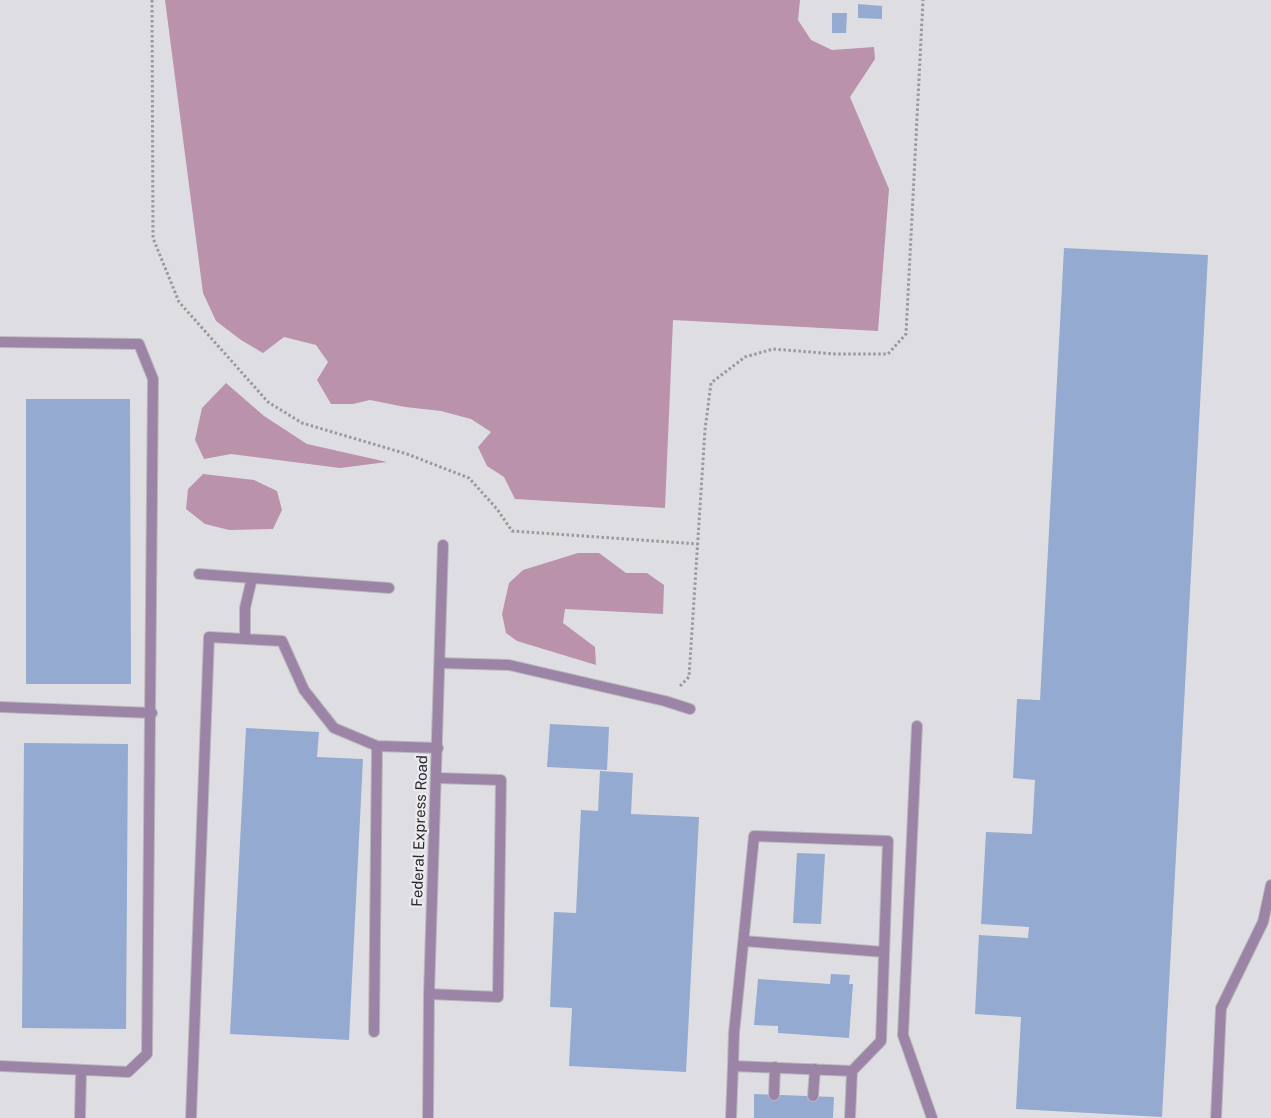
<!DOCTYPE html>
<style>
body{margin:0}
canvas{display:block;background:#dedee2}
</style>
<canvas width="1271" height="1118"></canvas>
<script>
const context = document.querySelector('canvas').getContext('2d');
context.lineJoin = 'round';
function fill(path, color) { context.fillStyle = color; context.fill(path, 'evenodd'); }
const poly = rows => new Path2D(rows.map(r => 'M' + r).join(''));
function strokePath(path, color, width, dash) { context.strokeStyle = color; context.lineWidth = width; context.lineCap = dash ? 'butt' : 'round'; context.setLineDash(dash || []); context.stroke(path); }
function drawText(font, color, halo, rows, align = 'center') {
  context.font = font + ' "Public Sans",sans-serif'; context.lineWidth = 4.5; context.setLineDash([]); context.textBaseline = 'middle'; context.strokeStyle = halo; context.fillStyle = color; for (const [text, x, y, turn = 0] of rows) {
    context.save(); context.translate(x, y); context.rotate((+turn || 0) * Math.PI / 180); context.textAlign = isNaN(turn) ? turn : align; if (halo) context.strokeText(text, 0, 0); context.fillText(text, 0, 0); context.restore();
  }
}
fill(poly([
 [165,0,800,0,798,20,811,40,832,50,874,47,875,59,850,97,889,189,878,331,673,320,665,508,515,499,504,477,487,466,478,447,491,432,471,419,441,411,405,407,370,400,353,404,331,404,317,380,328,362,316,345,284,337,263,353,241,340,216,321,203,293],
 [226,383,264,416,307,444,387,462,340,468,231,454,204,459,195,440,202,408],
 [203,474,254,480,277,491,282,510,273,529,229,530,205,524,186,509,188,489],
 [578,553,599,553,626,573,647,573,664,585,663,614,565,609,563,623,595,647,596,665,517,641,506,633,502,614,509,583,523,570]
]), '#bb92ab');
fill(poly([
 [858,4,882,6,882,19,858,18],
 [832,13,847,13,846,33,832,33],
 [1064,248,1208,255,1162,1117,1016,1109,1021,1017,975,1014,979,935,1028,938,1029,927,981,924,986,832,1032,834,1035,780,1013,778,1017,699,1040,700],
 [26,399,130,399,131,684,26,684],
 [550,724,609,727,607,770,547,767],
 [246,728,319,732,317,757,363,759,349,1040,230,1034],
 [24,743,128,744,126,1029,22,1028],
 [600,771,633,773,631,814,699,817,686,1072,569,1066,572,1008,550,1007,554,912,576,913,581,810,598,811],
 [797,853,825,854,821,924,793,923],
 [831,974,850,975,849,984,853,984,849,1038,778,1033,778,1026,754,1025,758,979,830,984],
 [754,1094,834,1097,833,1118,754,1118]
]), '#94aad0');
const lane = poly([
 [0,342,139,344,153,379,147,1054,128,1072,0,1066],
 [199,574,252,578],
 [245,639,245,608,252,578,389,588],
 [440,663,509,665,665,701,690,709],
 [0,707,152,713],
 [917,726,903,1035,932,1118],
 [377,746,438,748],
 [744,941,884,952],
 [429,994,498,997,501,780,437,778],
 [733,1066,734,1033,754,836,888,841,881,1041,852,1071],
 [774,1095,775,1067],
 [813,1096,815,1069],
 [80,1118,81,1071],
 [191,1118,209,637,282,641,304,690,334,728,377,746,374,1032],
 [731,1118,733,1066,852,1071,850,1118],
 [1216,1118,1221,1008,1263,922,1271,885]
]);
const street = poly([
 [428,1118,429,994,443,545]
]);
strokePath(lane, '#bababe', 12);
strokePath(street, '#bababe', 12);
strokePath(poly([
 [152,0,153,238,179,302,268,402,302,423,407,454,469,478,497,509,512,531,698,544],
 [680,686,689,677,705,430,711,383,745,357,773,349,835,354,888,354,906,334,923,0]
]), '#9a9a9d', 3, [2.5, 2.5]);
strokePath(lane, '#9b84a5', 10);
strokePath(street, '#9b84a5', 10);
drawText('15px', '#2a2a2c', '#ebebef', [
 ["Federal Express Road",420,831,-88]
]);
</script>
